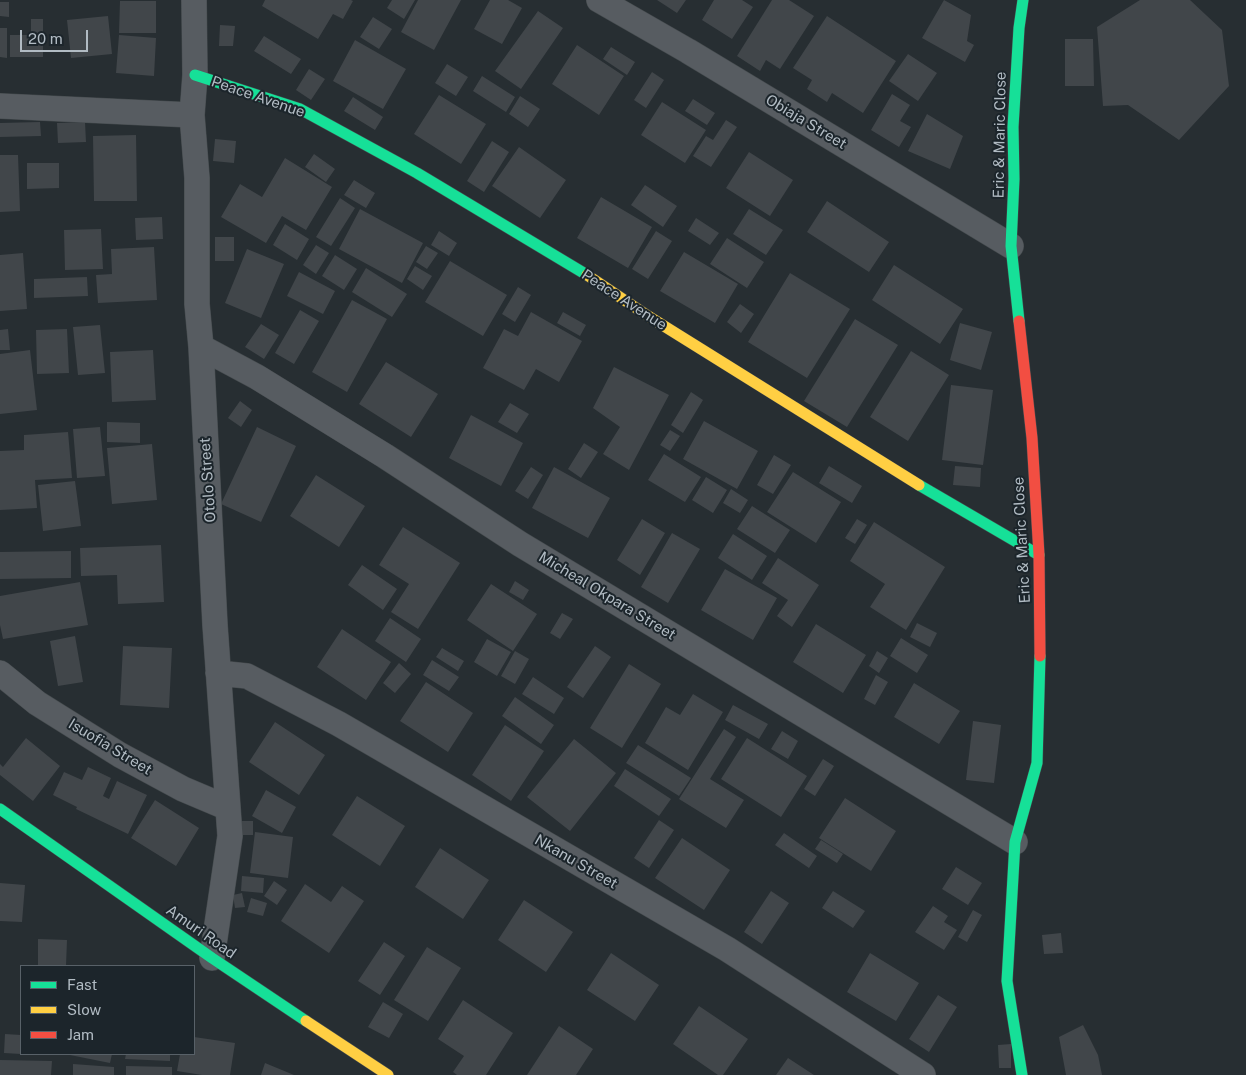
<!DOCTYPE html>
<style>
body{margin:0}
#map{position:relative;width:1246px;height:1075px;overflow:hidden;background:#272e32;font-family:"Public Sans",sans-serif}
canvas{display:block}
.legend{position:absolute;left:20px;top:965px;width:175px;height:90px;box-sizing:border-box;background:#1c252b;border:1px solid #586168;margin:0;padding:6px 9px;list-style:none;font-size:15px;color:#b1bbc3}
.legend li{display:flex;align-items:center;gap:10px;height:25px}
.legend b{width:25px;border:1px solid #586168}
.scale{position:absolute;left:20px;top:30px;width:68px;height:22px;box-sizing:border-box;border:2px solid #b1bbc3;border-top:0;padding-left:6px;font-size:15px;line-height:18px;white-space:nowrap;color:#b1bbc3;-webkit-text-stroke:4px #1c252b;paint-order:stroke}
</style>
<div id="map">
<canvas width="1246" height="1075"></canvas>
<ul class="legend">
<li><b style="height:6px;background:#16e098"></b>Fast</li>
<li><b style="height:6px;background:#ffcf43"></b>Slow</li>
<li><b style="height:6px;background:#f24e42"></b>Jam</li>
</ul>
<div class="scale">20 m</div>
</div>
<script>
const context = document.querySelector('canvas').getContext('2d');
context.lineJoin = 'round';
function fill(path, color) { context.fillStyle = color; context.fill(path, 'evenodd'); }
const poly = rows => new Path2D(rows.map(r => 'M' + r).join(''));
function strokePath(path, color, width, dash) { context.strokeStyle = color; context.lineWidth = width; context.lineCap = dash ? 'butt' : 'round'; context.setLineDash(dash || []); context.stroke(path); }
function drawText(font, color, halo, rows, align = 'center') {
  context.font = font + ' "Public Sans",sans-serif'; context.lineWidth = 4; context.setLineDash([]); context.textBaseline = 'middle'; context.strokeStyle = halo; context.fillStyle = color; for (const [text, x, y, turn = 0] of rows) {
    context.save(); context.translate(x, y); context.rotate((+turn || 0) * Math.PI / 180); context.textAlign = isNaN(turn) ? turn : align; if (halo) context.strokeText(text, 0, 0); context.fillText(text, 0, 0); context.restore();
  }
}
fill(poly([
 [265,0,351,0,353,1,343,19,333,14,318,39,262,6],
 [392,0,415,0,404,19,387,8],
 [418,0,461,0,434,50,401,32],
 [490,0,508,0,522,8,502,44,474,29],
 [657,0,686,0,677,13],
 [714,0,742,0,753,7,732,39,702,20],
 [772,0,789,0,814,16,780,69,766,60,760,71,737,56],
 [944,0,971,15,967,41,974,45,965,62,922,38],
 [1140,0,1190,0,1222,30,1229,86,1179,140,1128,105,1103,106,1097,27],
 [120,1,156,1,156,33,119,33],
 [0,2,9,2,9,17,0,16],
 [538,11,563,28,521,89,495,71],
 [108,16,112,54,71,58,67,20],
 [827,16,896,61,863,113,832,93,827,102,807,89,812,80,793,68],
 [373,17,392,29,379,49,360,37],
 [31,19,43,19,43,57,10,57,10,35,31,35],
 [220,25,235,26,233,46,219,46],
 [0,28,7,28,7,58,0,57],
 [119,35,156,38,154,76,116,73],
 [264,36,301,59,291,74,254,51],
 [1065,39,1093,39,1094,86,1065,86],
 [355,40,406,69,383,109,333,81],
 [577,45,624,76,599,115,552,84],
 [611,47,635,62,627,75,603,59],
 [908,54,937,73,918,101,889,81],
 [447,64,468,77,456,96,435,83],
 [309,69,325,79,311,100,296,90],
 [652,72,664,80,646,108,634,100],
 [482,76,515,97,506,112,473,91],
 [892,94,910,105,900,121,911,127,899,147,871,130],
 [439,95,486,124,461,164,414,134],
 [520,96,540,109,528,127,509,114],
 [353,97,383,117,375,130,344,111],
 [693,99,715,113,707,125,685,111],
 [662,102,706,130,685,163,641,135],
 [927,114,963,136,950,169,908,151],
 [726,120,737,127,711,167,693,156,706,136,713,140],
 [40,122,41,136,0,137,0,123],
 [85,122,86,142,58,143,57,123],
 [136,135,137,201,94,201,93,136],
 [215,139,236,141,234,163,213,161],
 [492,141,509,152,484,192,467,181],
 [519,147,566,180,540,218,492,186],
 [749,152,793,180,770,216,726,188],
 [314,154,335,169,326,182,305,167],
 [0,155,18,155,20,211,0,212],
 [285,158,332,187,306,230,282,216,266,243,221,217,240,184,262,197],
 [27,163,59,163,59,188,27,189],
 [354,180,375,193,366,208,344,195],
 [645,185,677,206,663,227,631,205],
 [601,197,652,227,628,268,577,238],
 [340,198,355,208,331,246,316,237],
 [827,201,889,242,869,272,807,232],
 [360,209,423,243,402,283,339,249],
 [749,209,783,230,766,255,733,234],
 [162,217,163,239,136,240,135,218],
 [696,218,719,233,710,245,688,231],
 [285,224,309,239,297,260,273,245],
 [101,229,103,269,65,270,64,230],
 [439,231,457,243,449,256,431,245],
 [656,231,672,241,648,279,632,269],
 [215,237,234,237,234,261,215,261],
 [727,238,764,262,747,288,710,264],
 [316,245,329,253,316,274,303,265],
 [426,246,438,253,427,269,416,262],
 [154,247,157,300,98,303,96,275,112,274,111,249],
 [247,249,284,264,261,318,225,303],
 [684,252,738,284,715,323,660,291],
 [23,253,27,309,0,311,0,255],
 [335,255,357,269,344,290,322,276],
 [450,261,507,295,483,336,425,302],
 [894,265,963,309,940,344,872,300],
 [415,266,432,276,423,290,407,279],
 [366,268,407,294,392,317,352,292],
 [299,272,335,291,323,314,287,296],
 [790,273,850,309,807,378,748,342],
 [87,277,88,296,34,298,34,279],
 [518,287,531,295,515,322,502,314],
 [352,300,387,319,347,392,312,372],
 [740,304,754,314,741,333,727,322],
 [300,310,319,321,294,364,275,353],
 [531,312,582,341,559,382,536,369,524,390,483,368,504,329,518,336],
 [563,312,586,325,580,336,557,323],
 [855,319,898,345,847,427,804,401],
 [960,323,992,332,981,370,950,360],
 [261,324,279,335,264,359,245,347],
 [100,325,105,373,78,375,73,327],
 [8,329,10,350,0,350,0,330],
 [67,329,69,373,37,374,36,330],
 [30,350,37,410,0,414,0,354],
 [153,350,156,400,112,402,110,352],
 [911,351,949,375,908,441,870,417],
 [386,362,438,394,411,437,359,404],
 [614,367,669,395,629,470,603,454,620,427,593,408],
 [951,385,993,390,983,465,942,460],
 [691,392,703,400,683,433,671,425],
 [240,401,252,410,241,427,228,418],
 [510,403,529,414,517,433,498,422],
 [471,415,523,443,501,486,449,458],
 [704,421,758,451,737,489,683,459],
 [107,422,140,423,140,443,107,442],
 [100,427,105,476,77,478,73,429],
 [257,427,296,446,261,522,221,504],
 [670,430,680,436,670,451,660,445],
 [68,432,72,478,35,480,37,508,0,510,0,451,24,450,24,435],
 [584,443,598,452,581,478,568,469],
 [152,444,157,500,112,504,107,448],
 [664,454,701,477,685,502,648,480],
 [774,455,791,465,773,494,757,485],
 [829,466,862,486,852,503,819,483],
 [955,466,981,468,980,487,953,485],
 [531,467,543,475,528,499,515,491],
 [554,467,610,498,588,538,532,508],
 [793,472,841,502,816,543,767,512],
 [316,475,365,506,339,547,290,516],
 [706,477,727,490,713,513,692,500],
 [75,481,81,526,43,531,38,485],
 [731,489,748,500,740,513,723,503],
 [752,506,790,530,775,553,737,529],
 [642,519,665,533,640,575,617,560],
 [857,519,867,525,855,544,845,538],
 [874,522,945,567,906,630,870,607,885,584,850,561],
 [403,527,460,563,418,629,391,612,409,584,379,565],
 [672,533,700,549,668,603,641,587],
 [733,534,767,556,752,580,718,558],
 [161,545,164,602,118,604,117,575,81,576,80,548],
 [71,551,71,578,0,579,0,552],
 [778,558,819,585,792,627,777,616,788,600,762,583],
 [362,565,397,589,383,610,348,585],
 [725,569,777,598,753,640,701,610],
 [515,581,529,590,523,600,509,592],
 [80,582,88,625,3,639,0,625,0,596],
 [491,584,537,614,513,651,467,620],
 [562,613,573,619,560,639,550,633],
 [390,618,421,639,406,662,375,641],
 [917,623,937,633,930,647,910,637],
 [816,624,866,655,843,693,793,662],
 [342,629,391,662,366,700,317,667],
 [75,636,83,682,58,686,50,641],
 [901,638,928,655,917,673,890,656],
 [487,639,511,652,497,676,474,662],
 [123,646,172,648,169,708,120,705],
 [595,646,611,657,583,698,567,687],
 [442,648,464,661,458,671,436,657],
 [515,651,529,659,515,684,501,676],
 [877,651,888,658,879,673,869,666],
 [432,660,459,677,449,691,423,675],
 [399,663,411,674,395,693,383,683],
 [629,664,661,684,622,748,590,728],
 [876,675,888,682,875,705,864,699],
 [533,677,564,698,554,714,522,694],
 [426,682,473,713,448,752,400,721],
 [914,683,960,711,939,744,894,717],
 [693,694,723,712,688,770,645,743,666,707,680,715],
 [515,697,554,725,541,744,502,716],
 [733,705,768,724,759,739,725,720],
 [973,721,1001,725,994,783,966,780],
 [275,722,325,755,299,795,249,762],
 [505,725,544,751,511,801,472,775],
 [724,729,736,737,710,779,744,800,726,828,679,799],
 [782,731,798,741,788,759,771,749],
 [26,738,60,766,33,801,0,775,0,764,3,767],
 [747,738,807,776,781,817,721,779],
 [574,739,616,773,570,831,527,797],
 [638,745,691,778,679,796,626,763],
 [823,759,834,766,815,796,804,789],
 [88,767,111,778,103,796,109,799,117,781,147,795,128,834,76,809,77,807,53,795,64,772,82,780],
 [625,769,671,799,659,816,614,786],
 [266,790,296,807,282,833,252,816],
 [357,796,405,826,380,866,332,835],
 [845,798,896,831,871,871,819,838],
 [155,800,199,828,176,866,131,838],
 [659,820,674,830,649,868,634,858],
 [239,821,253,821,253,835,239,835],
 [255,832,293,837,288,878,250,873],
 [784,833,817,856,809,868,775,845],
 [682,838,730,870,704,910,655,878],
 [821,840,843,854,837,863,815,849],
 [440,848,489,880,463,919,415,887],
 [956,867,982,883,968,905,942,889],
 [242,876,264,878,263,893,241,891],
 [274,881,287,890,277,905,264,896],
 [0,883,25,885,22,922,0,921],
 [305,884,331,902,342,886,364,901,329,953,281,921],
 [771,891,789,903,762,944,744,932],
 [833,891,865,911,853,928,822,908],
 [242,893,245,907,235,908,233,895],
 [251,898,267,903,263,916,247,912],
 [524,900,573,932,546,972,498,940],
 [933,906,948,916,944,922,957,930,944,950,915,932],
 [973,910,982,915,967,942,958,937],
 [1061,933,1063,953,1044,954,1042,935],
 [38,939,67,940,66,966,38,966],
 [384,942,405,956,380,995,358,981],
 [427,947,461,968,428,1021,394,1000],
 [611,953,659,985,635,1021,587,990],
 [870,953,919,983,896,1021,847,992],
 [938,995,957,1007,929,1052,909,1039],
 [463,1000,513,1033,486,1075,457,1075,453,1072,464,1056,438,1039],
 [383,1002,403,1014,389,1038,368,1027],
 [699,1006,748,1039,723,1075,718,1075,673,1044],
 [1083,1025,1098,1055,1102,1075,1066,1075,1059,1037],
 [559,1026,593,1049,576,1075,527,1075],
 [5,1034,21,1035,21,1054,4,1053],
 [194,1037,235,1043,230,1075,202,1075,177,1071,180,1054,194,1054],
 [1011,1044,1011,1068,999,1068,998,1045],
 [65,1054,112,1054,110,1063],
 [126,1054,170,1054,170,1061,125,1059],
 [788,1058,814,1075,776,1075],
 [0,1060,52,1061,51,1075,0,1075],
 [265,1063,294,1075,261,1075],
 [73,1064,114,1067,114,1075,73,1075],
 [126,1066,172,1067,172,1075,126,1075]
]), '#41464a');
const street = poly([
 [194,0,195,75,192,115,197,178,197,304,201,347,215,625,230,836,212,958],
 [599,0,688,51,1011,246],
 [0,106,192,115],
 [201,347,257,377,385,456,520,544,1015,842],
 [0,673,37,703,120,755,183,789,228,808],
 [218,673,247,676,339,724,727,949,923,1075]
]);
const fast = poly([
 [195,75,300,109,417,173,587,275],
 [1019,321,1011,246,1014,179,1013,127,1019,28,1023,0],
 [919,485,1039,555],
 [0,809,212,958,306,1021],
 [1022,1075,1007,981,1015,842,1037,763,1040,656]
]);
const slow = poly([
 [587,275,648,316,919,485],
 [306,1021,388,1075]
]);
const jam = poly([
 [1019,321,1032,438,1039,555,1040,656]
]);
strokePath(street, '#444a4d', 26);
strokePath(fast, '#444a4d', 12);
strokePath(slow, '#444a4d', 12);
strokePath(jam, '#444a4d', 12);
strokePath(street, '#575c61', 25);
strokePath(fast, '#16e098', 11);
strokePath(slow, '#ffcf43', 11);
strokePath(jam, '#f24e42', 11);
drawText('15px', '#b1bbc3', '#1c252b', [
 ["Peace Avenue",258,97,19],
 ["Obiaja Street",806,122,31],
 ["Eric & Maric Close",1000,135,-89],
 ["Peace Avenue",624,300,33],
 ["Otolo Street",208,480,-94],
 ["Eric & Maric Close",1022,540,-93],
 ["Micheal Okpara Street",607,596,31],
 ["Isuofia Street",110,747,31],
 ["Nkanu Street",576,862,30],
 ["Amuri Road",201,932,35]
]);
</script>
